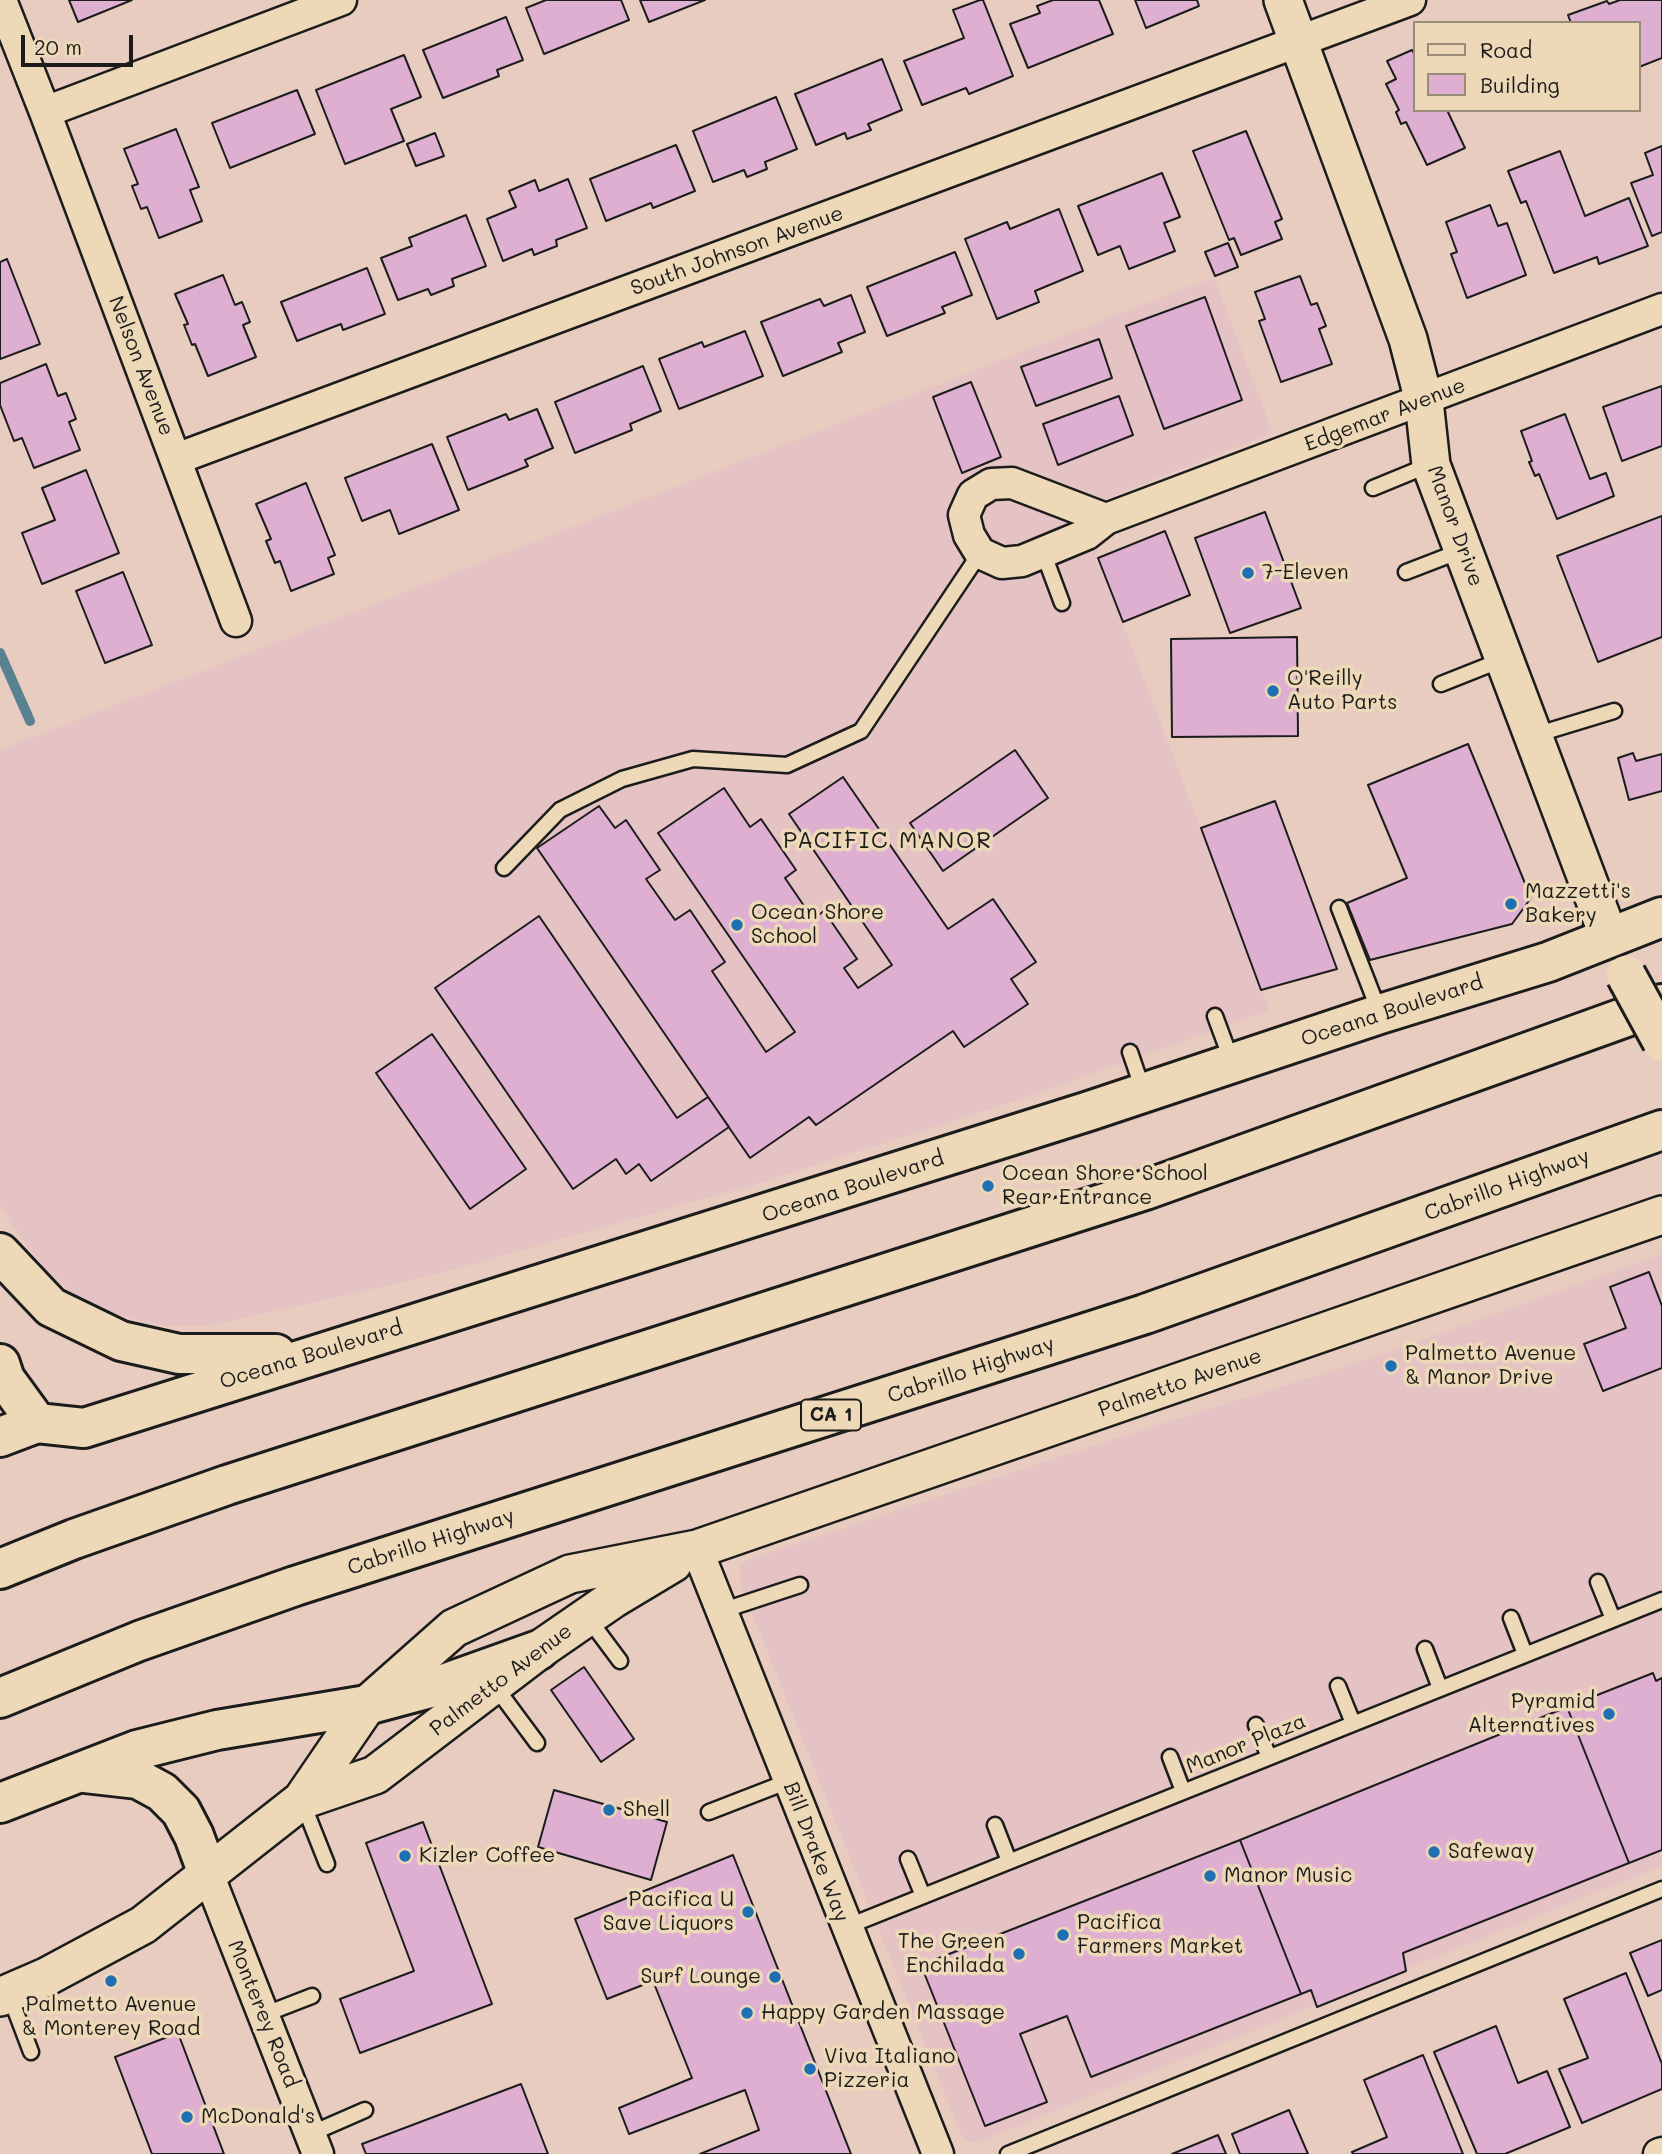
<!DOCTYPE html>
<style>
body{margin:0}
#map{position:relative;width:1662px;height:2154px;overflow:hidden;background:#e8ccbf;font-family:Mali,sans-serif}
canvas{display:block}
.legend{position:absolute;left:1413px;top:21px;width:228px;height:91px;box-sizing:border-box;background:#edd9b7;border:2px solid #998d79;margin:0;padding:9px 12px;list-style:none;font-size:21px;color:#1c1c1c}
.legend li{display:flex;align-items:center;gap:14px;height:35px}
.legend b{width:35px;border:2px solid #998d79}
.scale{position:absolute;left:21px;top:35px;width:112px;height:32px;box-sizing:border-box;border:4px solid #1c1c1c;border-top:0;padding-left:9px;font-size:21px;line-height:24px;white-space:nowrap;color:#1c1c1c;-webkit-text-stroke:5px #edd9b7;paint-order:stroke}
</style>
<div id="map">
<canvas width="1662" height="2154"></canvas>
<ul class="legend">
<li><b style="height:9px;background:#edd9b7"></b>Road</li>
<li><b style="height:19px;background:#deafd1"></b>Building</li>
</ul>
<div class="scale">20 m</div>
</div>
<script>
const context = document.querySelector('canvas').getContext('2d');
context.lineJoin = 'round';
function fill(path, color) { context.fillStyle = color; context.fill(path, 'evenodd'); }
const poly = rows => new Path2D(rows.map(r => 'M' + r).join(''));
function strokePath(path, color, width, dash) { context.strokeStyle = color; context.lineWidth = width; context.lineCap = dash ? 'butt' : 'round'; context.setLineDash(dash || []); context.stroke(path); }
function drawText(font, color, halo, rows, align = 'center') {
  context.font = font + ' Mali,sans-serif'; context.lineWidth = 7; context.setLineDash([]); context.textBaseline = 'middle'; context.strokeStyle = halo; context.fillStyle = color; for (const [text, x, y, turn = 0] of rows) {
    context.save(); context.translate(x, y); context.rotate((+turn || 0) * Math.PI / 180); context.textAlign = isNaN(turn) ? turn : align; if (halo) context.strokeText(text, 0, 0); context.fillText(text, 0, 0); context.restore();
  }
}
fill(poly([
 [1214,277,1273,433,1100,501,1098,558,1270,1010,1022,1099,757,1184,427,1277,213,1325,163,1326,117,1315,76,1297,42,1266,11,1224,0,1205,0,750],
 [1662,1254,1662,1866,980,2141,973,2143,962,2137,739,1581,741,1565,747,1560,1129,1434,1363,1361]
]), '#e5c3c4');
strokePath(poly([
 [0,653,30,721]
]), '#588292', 10);
const building = poly([
 [69,0,132,0,78,22,69,0],
 [546,0,621,0,629,20,544,54,526,8,546,0],
 [640,0,705,0,649,22,640,0],
 [980,0,983,0,1013,76,969,94,966,88,922,105,904,61,964,38,953,10,980,0],
 [1053,0,1099,0,1113,34,1028,68,1010,24,1040,13,1037,6,1053,0],
 [1135,0,1197,0,1199,6,1146,28,1135,0],
 [1620,0,1662,0,1662,58,1639,67,1639,23,1571,23,1568,15,1607,1,1609,4,1620,0],
 [506,17,523,60,497,70,499,76,443,98,423,50,506,17],
 [1412,50,1415,55,1415,110,1447,110,1465,148,1427,165,1406,122,1401,124,1396,112,1399,110,1386,84,1396,79,1387,61,1412,50],
 [404,55,421,97,391,109,404,141,345,164,316,90,404,55],
 [882,59,902,110,868,124,871,130,847,139,845,133,816,145,795,94,882,59],
 [297,90,315,134,230,168,212,123,297,90],
 [776,97,797,149,765,162,767,169,747,177,744,170,713,182,693,131,776,97],
 [176,129,199,187,190,190,202,221,159,238,147,207,141,209,132,186,138,184,124,149,176,129],
 [1246,131,1282,219,1275,222,1282,239,1241,255,1234,238,1229,240,1193,151,1246,131],
 [435,133,444,156,416,166,407,144,435,133],
 [676,145,695,191,653,208,651,203,606,221,590,179,676,145],
 [1662,146,1662,232,1652,236,1631,183,1653,175,1645,153,1662,146],
 [1560,151,1585,216,1629,198,1648,246,1599,264,1597,257,1554,273,1526,201,1521,203,1508,171,1560,151],
 [1162,173,1180,217,1164,223,1175,251,1129,269,1120,246,1098,255,1078,206,1162,173],
 [568,179,587,228,556,240,557,246,534,255,532,249,503,261,487,219,516,207,509,191,535,180,539,191,568,179],
 [1490,205,1498,226,1507,223,1526,275,1467,298,1451,254,1457,252,1446,222,1490,205],
 [1059,209,1083,271,1035,291,1039,302,997,319,965,239,1007,222,1010,229,1059,209],
 [466,215,486,266,452,279,454,286,431,295,428,289,398,300,381,258,412,246,409,238,466,215],
 [1228,243,1238,267,1215,276,1205,252,1228,243],
 [955,252,972,295,942,307,945,313,887,336,867,287,955,252],
 [7,259,40,344,0,359,0,262,7,259],
 [367,268,385,314,343,330,341,324,297,341,281,302,367,268],
 [223,275,235,305,242,302,250,322,243,325,256,357,208,376,195,344,192,345,184,325,188,324,175,294,223,275],
 [1300,276,1311,305,1317,303,1326,326,1319,329,1332,364,1281,382,1259,321,1265,319,1255,292,1300,276],
 [851,295,865,332,838,343,842,352,783,376,761,322,820,299,824,306,851,295],
 [1205,297,1242,400,1164,429,1126,326,1205,297],
 [745,331,763,376,679,409,659,359,702,342,704,347,745,331],
 [1099,339,1112,378,1036,406,1021,367,1099,339],
 [46,364,58,396,66,393,76,419,69,422,80,450,34,468,22,438,14,441,0,405,0,383,46,364],
 [643,366,661,411,630,424,632,430,575,453,555,402,643,366],
 [971,382,1001,457,962,473,933,397,971,382],
 [1662,386,1662,446,1622,461,1603,407,1662,386],
 [1119,396,1133,435,1058,465,1043,424,1119,396],
 [537,409,553,448,525,460,528,466,468,490,447,437,506,414,509,420,537,409],
 [1565,414,1590,479,1606,473,1614,496,1557,519,1539,474,1535,476,1529,462,1532,461,1521,431,1565,414],
 [432,444,459,510,399,534,390,510,362,521,345,478,432,444],
 [86,470,119,553,42,584,22,533,55,520,42,488,86,470],
 [306,483,335,555,328,558,334,574,291,591,280,561,275,563,266,541,271,539,256,504,306,483],
 [1265,512,1301,608,1230,633,1195,538,1265,512],
 [1662,516,1662,637,1598,662,1557,556,1662,516],
 [1165,531,1190,595,1123,622,1098,558,1165,531],
 [123,572,152,645,105,663,76,591,123,572],
 [1297,637,1298,736,1172,737,1171,639,1297,637],
 [1468,744,1531,898,1512,924,1370,960,1347,903,1407,878,1368,785,1468,744],
 [1015,750,1048,798,943,871,910,823,1015,750],
 [1633,753,1636,761,1662,754,1662,791,1629,800,1618,758,1633,753],
 [843,777,948,929,993,899,1036,962,1011,979,1028,1004,964,1047,953,1031,816,1125,809,1117,750,1158,537,848,599,806,615,828,626,820,660,870,646,879,675,920,690,910,725,962,712,971,766,1052,795,1032,658,833,724,788,750,827,761,819,796,870,785,878,813,919,824,911,857,959,844,968,858,988,892,965,789,814,843,777],
 [1275,801,1337,969,1261,990,1201,828,1275,801],
 [539,916,677,1118,708,1097,729,1127,651,1181,639,1164,626,1174,616,1159,573,1189,435,988,539,916],
 [432,1034,526,1169,470,1209,376,1073,432,1034],
 [1649,1272,1662,1306,1662,1368,1603,1391,1584,1344,1626,1328,1610,1287,1649,1272],
 [584,1667,634,1739,601,1762,551,1690,584,1667],
 [1653,1673,1656,1681,1662,1678,1662,1850,1629,1863,1567,1707,1653,1673],
 [1567,1707,1629,1863,1403,1953,1406,1971,1317,2007,1311,1990,1301,1994,1240,1840,1567,1707],
 [554,1790,667,1822,651,1880,538,1847,554,1790],
 [423,1822,492,2004,360,2053,340,1999,414,1971,366,1843,423,1822],
 [1240,1840,1301,1994,1091,2077,1067,2016,1020,2034,1047,2102,985,2126,921,1965,1240,1840],
 [733,1855,851,2154,700,2154,759,2130,745,2090,629,2134,619,2108,692,2078,653,1981,607,1999,575,1919,733,1855],
 [1662,1940,1662,1990,1648,1996,1630,1953,1662,1940],
 [1626,1973,1662,2064,1662,2089,1582,2123,1559,2069,1588,2058,1564,1999,1626,1973],
 [1496,2026,1518,2083,1547,2071,1570,2127,1505,2154,1477,2154,1434,2052,1496,2026],
 [178,2033,224,2154,152,2154,115,2057,178,2033],
 [1423,2055,1463,2154,1353,2154,1352,2152,1387,2137,1364,2080,1423,2055],
 [521,2084,548,2154,366,2154,362,2144,521,2084],
 [1289,2110,1308,2154,1240,2154,1232,2134,1289,2110],
 [1218,2135,1226,2154,1172,2154,1218,2135]
]);
fill(building, '#deafd1');
strokePath(building, '#1c1c1c', 2);
const service = poly([
 [1373,488,1429,465],
 [1043,552,1062,603],
 [1406,572,1463,550],
 [1441,684,1504,659],
 [1535,735,1614,711],
 [504,868,560,810,622,779,693,759,787,765,861,731,980,553],
 [1339,908,1379,1011],
 [1215,1016,1232,1062],
 [1130,1052,1143,1090],
 [1598,1582,1613,1619],
 [721,1611,800,1585],
 [588,1618,620,1661],
 [1511,1618,1525,1654],
 [1425,1649,1440,1688],
 [494,1685,537,1743],
 [1338,1686,1353,1723],
 [1256,1725,1269,1757],
 [1170,1757,1183,1791],
 [302,1801,327,1864],
 [709,1812,789,1781],
 [995,1825,1009,1861],
 [908,1859,923,1896],
 [846,1927,1662,1600],
 [9,1994,31,2052],
 [263,2015,312,1996],
 [310,2134,365,2110],
 [1008,2154,1662,1889]
]);
const minor = poly([
 [1,0,45,112,236,621],
 [45,112,341,0],
 [176,459,1410,0],
 [1012,483,1106,519,1087,534,1022,561,1002,563,980,553,969,535,964,515,973,495,991,484,1012,483],
 [1106,519,1662,309],
 [697,1549,938,2154],
 [208,1874,318,2154],
 [1659,2154,1662,2153]
]);
const tertiary = poly([
 [1283,0,1408,339,1424,401,1431,465,1609,937],
 [302,1800,375,1775,539,1650,613,1599,673,1563],
 [0,1997,46,1977,143,1925,302,1800,367,1705,454,1628,570,1574,697,1549,1662,1215]
]);
const secondary = poly([
 [0,1253,51,1307,121,1341,179,1354,276,1354],
 [0,1364,5,1379,37,1423,84,1428,1089,1111,1380,1014,1548,962,1662,917]
]);
const motorway = poly([
 [0,1437,37,1423],
 [0,1569,74,1539,227,1485,1145,1190,1662,1004],
 [0,1698,139,1641,295,1586,1145,1314,1662,1130],
 [85,1773,138,1779,162,1792,181,1811,194,1836,208,1874],
 [0,1803,137,1750,217,1730,367,1705,438,1686,539,1650]
]);
strokePath(service, '#1c1c1c', 19);
strokePath(minor, '#1c1c1c', 35);
strokePath(tertiary, '#1c1c1c', 42);
strokePath(secondary, '#1c1c1c', 44);
strokePath(motorway, '#1c1c1c', 44);
strokePath(service, '#edd9b7', 14);
strokePath(minor, '#edd9b7', 30);
strokePath(tertiary, '#edd9b7', 37);
strokePath(secondary, '#edd9b7', 38);
strokePath(motorway, '#edd9b7', 38);
const secondaryBridge = poly([
 [1626,975,1662,1041]
]);
strokePath(secondaryBridge, '#1c1c1c', 44, []);
strokePath(secondaryBridge, '#edd9b7', 38);
for (const [x, y, r, color] of [
 [1248,573,7,"#1f6fb2"],
 [1273,691,7,"#1f6fb2"],
 [1511,904,7,"#1f6fb2"],
 [737,925,7,"#1f6fb2"],
 [988,1186,7,"#1f6fb2"],
 [1391,1366,7,"#1f6fb2"],
 [1609,1714,7,"#1f6fb2"],
 [609,1810,7,"#1f6fb2"],
 [1434,1852,7,"#1f6fb2"],
 [405,1856,7,"#1f6fb2"],
 [1210,1876,7,"#1f6fb2"],
 [748,1912,7,"#1f6fb2"],
 [1063,1935,7,"#1f6fb2"],
 [1019,1954,7,"#1f6fb2"],
 [775,1977,7,"#1f6fb2"],
 [111,1981,7,"#1f6fb2"],
 [747,2013,7,"#1f6fb2"],
 [810,2069,7,"#1f6fb2"],
 [187,2117,7,"#1f6fb2"]
]) { const dot = new Path2D(); dot.arc(x, y, r, 0, 2 * Math.PI); context.fillStyle = color; context.fill(dot); strokePath(dot, '#edd9b7', 2.5); }
for (const [x, y, w] of [
 [831,1415,60]
]) { const box = new Path2D(); box.roundRect(x - w / 2, y - 15.5, w, 31, 5); context.fillStyle = '#edd9b7'; context.fill(box); strokePath(box, '#1c1c1c', 2); }
drawText('bold 19px', '#1c1c1c', null, [
 ["CA 1",831,1415]
]);
drawText('21px', '#1c1c1c', '#edd9b7', [
 ["South Johnson Avenue",737,251,-20],
 ["Nelson Avenue",141,366,69],
 ["Edgemar Avenue",1385,415,-21],
 ["Manor Drive",1455,526,70],
 ["Oceana Boulevard",1392,1011,-18],
 ["Cabrillo Highway",1507,1185,-20],
 ["Oceana Boulevard",853,1187,-18],
 ["Oceana Boulevard",311,1355,-17],
 ["Cabrillo Highway",971,1370,-18],
 ["Palmetto Avenue",1180,1383,-19],
 ["Cabrillo Highway",431,1542,-18],
 ["Palmetto Avenue",501,1680,-37],
 ["Manor Plaza",1246,1744,-22],
 ["Bill Drake Way",816,1852,69],
 ["Monterey Road",263,2014,68]
]);
drawText('21px', '#1c1c1c', '#edd9b7', [
 ["7-Eleven",1262,573],
 ["O'Reilly",1287,679],
 ["Auto Parts",1287,703],
 ["Mazzetti's",1525,892],
 ["Bakery",1525,916],
 ["Ocean Shore",751,913],
 ["School",751,937],
 ["Ocean Shore School",1002,1174],
 ["Rear Entrance",1002,1198],
 ["Palmetto Avenue",1405,1354],
 ["& Manor Drive",1405,1378],
 ["Pyramid",1595,1702,"right"],
 ["Alternatives",1595,1726,"right"],
 ["Shell",623,1810],
 ["Safeway",1448,1852],
 ["Kizler Coffee",419,1856],
 ["Manor Music",1224,1876],
 ["Pacifica U",734,1900,"right"],
 ["Save Liquors",734,1924,"right"],
 ["Pacifica",1077,1923],
 ["Farmers Market",1077,1947],
 ["The Green",1005,1942,"right"],
 ["Enchilada",1005,1966,"right"],
 ["Surf Lounge",761,1977,"right"],
 ["Palmetto Avenue",111,2005,"center"],
 ["& Monterey Road",111,2029,"center"],
 ["Happy Garden Massage",761,2013],
 ["Viva Italiano",824,2057],
 ["Pizzeria",824,2081],
 ["McDonald's",201,2117]
], 'left');
context.letterSpacing = '2px';
drawText('23px', '#1c1c1c', '#edd9b7', [
 ["PACIFIC MANOR",888,841]
]);
context.letterSpacing = '0px';
</script>
